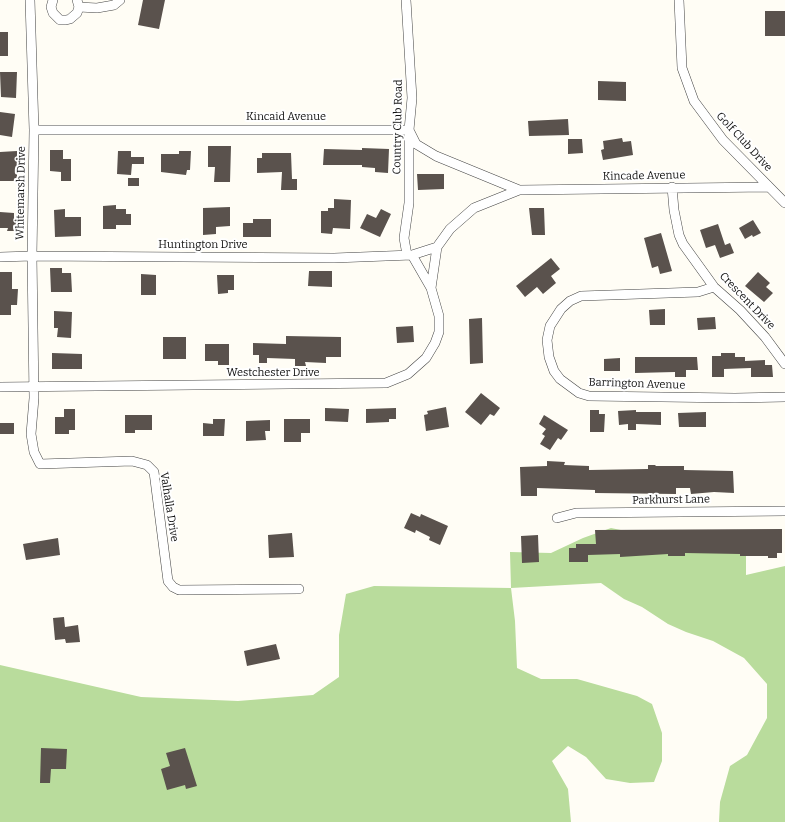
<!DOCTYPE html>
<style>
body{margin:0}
canvas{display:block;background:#fffdf5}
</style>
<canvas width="785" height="822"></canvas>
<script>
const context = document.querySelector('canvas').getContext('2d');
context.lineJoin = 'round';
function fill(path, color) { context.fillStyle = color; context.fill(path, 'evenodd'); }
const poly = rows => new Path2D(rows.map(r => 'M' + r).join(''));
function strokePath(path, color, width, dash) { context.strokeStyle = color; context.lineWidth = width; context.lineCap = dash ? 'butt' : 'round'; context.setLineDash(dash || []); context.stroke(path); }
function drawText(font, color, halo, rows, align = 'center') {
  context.font = font + ' Bitter,serif'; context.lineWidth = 4; context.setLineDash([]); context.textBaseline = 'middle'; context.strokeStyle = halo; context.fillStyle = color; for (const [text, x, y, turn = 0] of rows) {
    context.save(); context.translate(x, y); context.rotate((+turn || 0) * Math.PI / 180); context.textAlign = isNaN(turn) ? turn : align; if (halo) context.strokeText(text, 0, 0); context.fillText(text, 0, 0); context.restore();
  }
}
fill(poly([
 [611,528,650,536,746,536,746,575,785,566,785,822,719,822,720,802,730,766,747,755,767,718,767,684,744,658,713,641,686,632,668,624,642,607,624,599,601,583,511,588,515,621,517,668,541,679,577,679,637,696,652,704,662,733,662,761,654,782,630,783,606,779,586,757,568,746,552,761,568,789,571,822,0,822,0,665,141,697,238,701,313,695,339,677,339,635,346,594,374,586,511,588,510,552,551,553,583,538]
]), '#b9dc9c');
fill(poly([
 [143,0,165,0,159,29,138,25],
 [765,11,785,11,785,36,765,36],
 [0,32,8,32,8,56,0,56],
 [0,72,17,72,16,98,1,97],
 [598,81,626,82,626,101,598,100],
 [0,112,15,114,12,137,0,135],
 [568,119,569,135,529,136,528,121],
 [622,138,623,142,631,141,633,155,603,160,601,150,604,149,603,141],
 [568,139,582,139,583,153,568,154],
 [208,146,231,146,230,182,214,182,215,167,208,167],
 [362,148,389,149,388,173,375,172,375,168,362,167,362,165,323,165,324,149,362,150],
 [50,150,63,150,63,159,71,159,71,181,61,181,61,172,50,171],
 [17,151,17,181,0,181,0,152],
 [118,151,131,151,131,157,144,157,144,164,132,164,131,175,117,174],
 [179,151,191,151,190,170,187,170,186,175,161,172,161,154,179,154],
 [262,153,291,153,292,179,297,179,297,190,281,190,282,172,257,173,257,158,262,158],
 [417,174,444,174,444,189,418,190],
 [128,178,139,178,139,186,128,186],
 [334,199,351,200,350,229,333,228,332,234,321,233,321,211,328,211,328,208,334,208],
 [116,205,116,209,126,209,126,214,131,214,131,225,116,225,116,229,103,229,103,206],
 [230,207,230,226,216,227,216,234,203,235,203,208],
 [529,208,544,208,545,235,532,235],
 [65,209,65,217,81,217,81,236,55,237,54,210],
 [381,209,391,214,380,237,360,228,367,214,376,218],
 [0,212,14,213,14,220,20,220,20,231,7,231,8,228,0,228],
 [253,219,271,219,271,237,243,237,243,223,253,223],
 [753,220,761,233,753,237,752,235,745,239,739,228],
 [718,224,725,245,730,243,734,253,720,258,715,245,706,248,700,230],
 [661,233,672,271,660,274,658,266,652,268,644,238],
 [551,258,560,269,551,276,556,283,543,294,537,287,525,297,516,286],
 [50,268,62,268,62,273,71,273,72,292,51,292],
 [309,271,332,271,332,287,308,286],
 [0,272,12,272,12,289,18,289,17,305,11,305,11,315,0,315],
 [758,272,770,283,766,287,773,293,764,302,745,286],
 [141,274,156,275,156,295,141,295],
 [217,275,234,275,234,290,228,290,228,293,218,294],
 [665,309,665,325,650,325,649,310],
 [54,311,72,312,71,338,57,337,58,328,54,328],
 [715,317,716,329,698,330,697,318],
 [482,318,483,363,470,364,469,319],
 [413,326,414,342,397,343,396,327],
 [286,336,341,337,341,357,326,357,326,363,305,362,306,366,295,366,295,359,267,358,267,363,259,363,259,355,253,355,253,343,286,344],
 [163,337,186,337,186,359,163,359],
 [205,344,229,344,229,365,218,365,218,361,205,361],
 [52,353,82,354,82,369,52,369],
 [721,353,735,353,735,357,745,357,745,361,765,360,765,365,772,365,773,377,751,377,751,368,724,369,724,377,712,377,712,356,721,356],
 [635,357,697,357,698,370,686,370,686,377,675,377,675,372,635,373],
 [620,358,620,371,604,371,604,359],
 [481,393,500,408,494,416,490,414,481,425,465,412],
 [446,407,449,427,426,431,424,415,428,414,427,411],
 [325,408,349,409,348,422,325,421],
 [396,408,396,419,389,419,389,422,366,423,366,409],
 [64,409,75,409,75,430,69,430,69,434,55,434,55,417,64,417],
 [590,410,599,410,599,414,605,414,604,432,590,432],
 [636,410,636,412,661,412,661,425,636,424,636,430,628,430,628,424,619,425,618,411],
 [706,412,706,427,679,427,678,413],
 [125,415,152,415,152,430,135,430,135,433,125,433],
 [544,415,568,430,561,440,558,438,550,450,540,444,545,436,542,434,546,429,539,424],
 [213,419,225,419,224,436,203,436,203,423,213,424],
 [284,419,310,419,310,433,301,433,301,442,284,442],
 [270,420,270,431,265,431,266,440,246,441,246,421],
 [0,423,14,423,14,434,0,434],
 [547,461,565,462,564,465,589,466,589,470,648,469,648,465,656,465,655,466,684,466,684,470,733,471,734,493,714,492,691,494,690,488,676,488,676,494,595,493,595,490,537,488,537,496,521,496,520,467,547,466],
 [411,513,420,517,421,514,448,526,440,545,429,540,430,537,416,530,415,533,404,528],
 [782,529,782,553,777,553,777,558,768,558,768,556,740,556,740,554,685,553,685,556,668,556,668,554,620,557,620,554,588,555,588,562,569,562,569,548,576,548,576,544,596,544,595,530],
 [292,533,294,557,269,558,268,535],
 [538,535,539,562,522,563,521,536],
 [58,538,60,555,26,560,23,544],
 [64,617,65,627,78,625,80,642,66,643,65,639,55,640,53,618],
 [276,644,280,659,247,666,244,651],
 [41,748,67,749,66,769,51,769,50,783,40,783],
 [185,748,197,786,186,789,185,785,167,790,161,769,170,766,166,753]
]), '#5a524d');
const minor = poly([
 [30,0,34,130,32,256,34,398,31,434,34,452,40,464,132,461,147,465,154,472,168,581,173,587,179,590,299,589],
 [53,0,51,7,53,13,60,20,66,20,70,19,77,13,79,7,77,0],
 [406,0,412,98,409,130,409,203,404,238,407,255],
 [679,0,682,68,694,101,723,140,785,203],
 [79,7,97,8,114,5,120,0],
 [34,130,409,130,416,144,436,156,519,190],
 [672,187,674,210,679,235,683,244,714,287,740,310,765,337,785,364],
 [0,257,32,256,334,258,412,255,437,247,450,229,474,208,519,190,769,187],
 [714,287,698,292,581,296,570,301,561,309,550,326,547,340,549,357,554,371,560,379,579,393,589,396,735,398,785,397],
 [431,288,437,247],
 [0,387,386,383,408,374,426,358,435,343,439,332,439,316,431,288,412,255],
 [557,518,576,513,785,511]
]);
strokePath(minor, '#444', 10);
strokePath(minor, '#fff', 9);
drawText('11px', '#111', '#fff', [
 ["Kincaid Avenue",286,117],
 ["Country Club Road",398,127,-89],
 ["Golf Club Drive",744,142,47],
 ["Kincade Avenue",644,176,-1],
 ["Whitemarsh Drive",21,193,-89],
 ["Huntington Drive",203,245],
 ["Crescent Drive",747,301,46],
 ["Westchester Drive",273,373],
 ["Barrington Avenue",637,384,2],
 ["Parkhurst Lane",671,500,-1],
 ["Valhalla Drive",169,507,81]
]);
</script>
